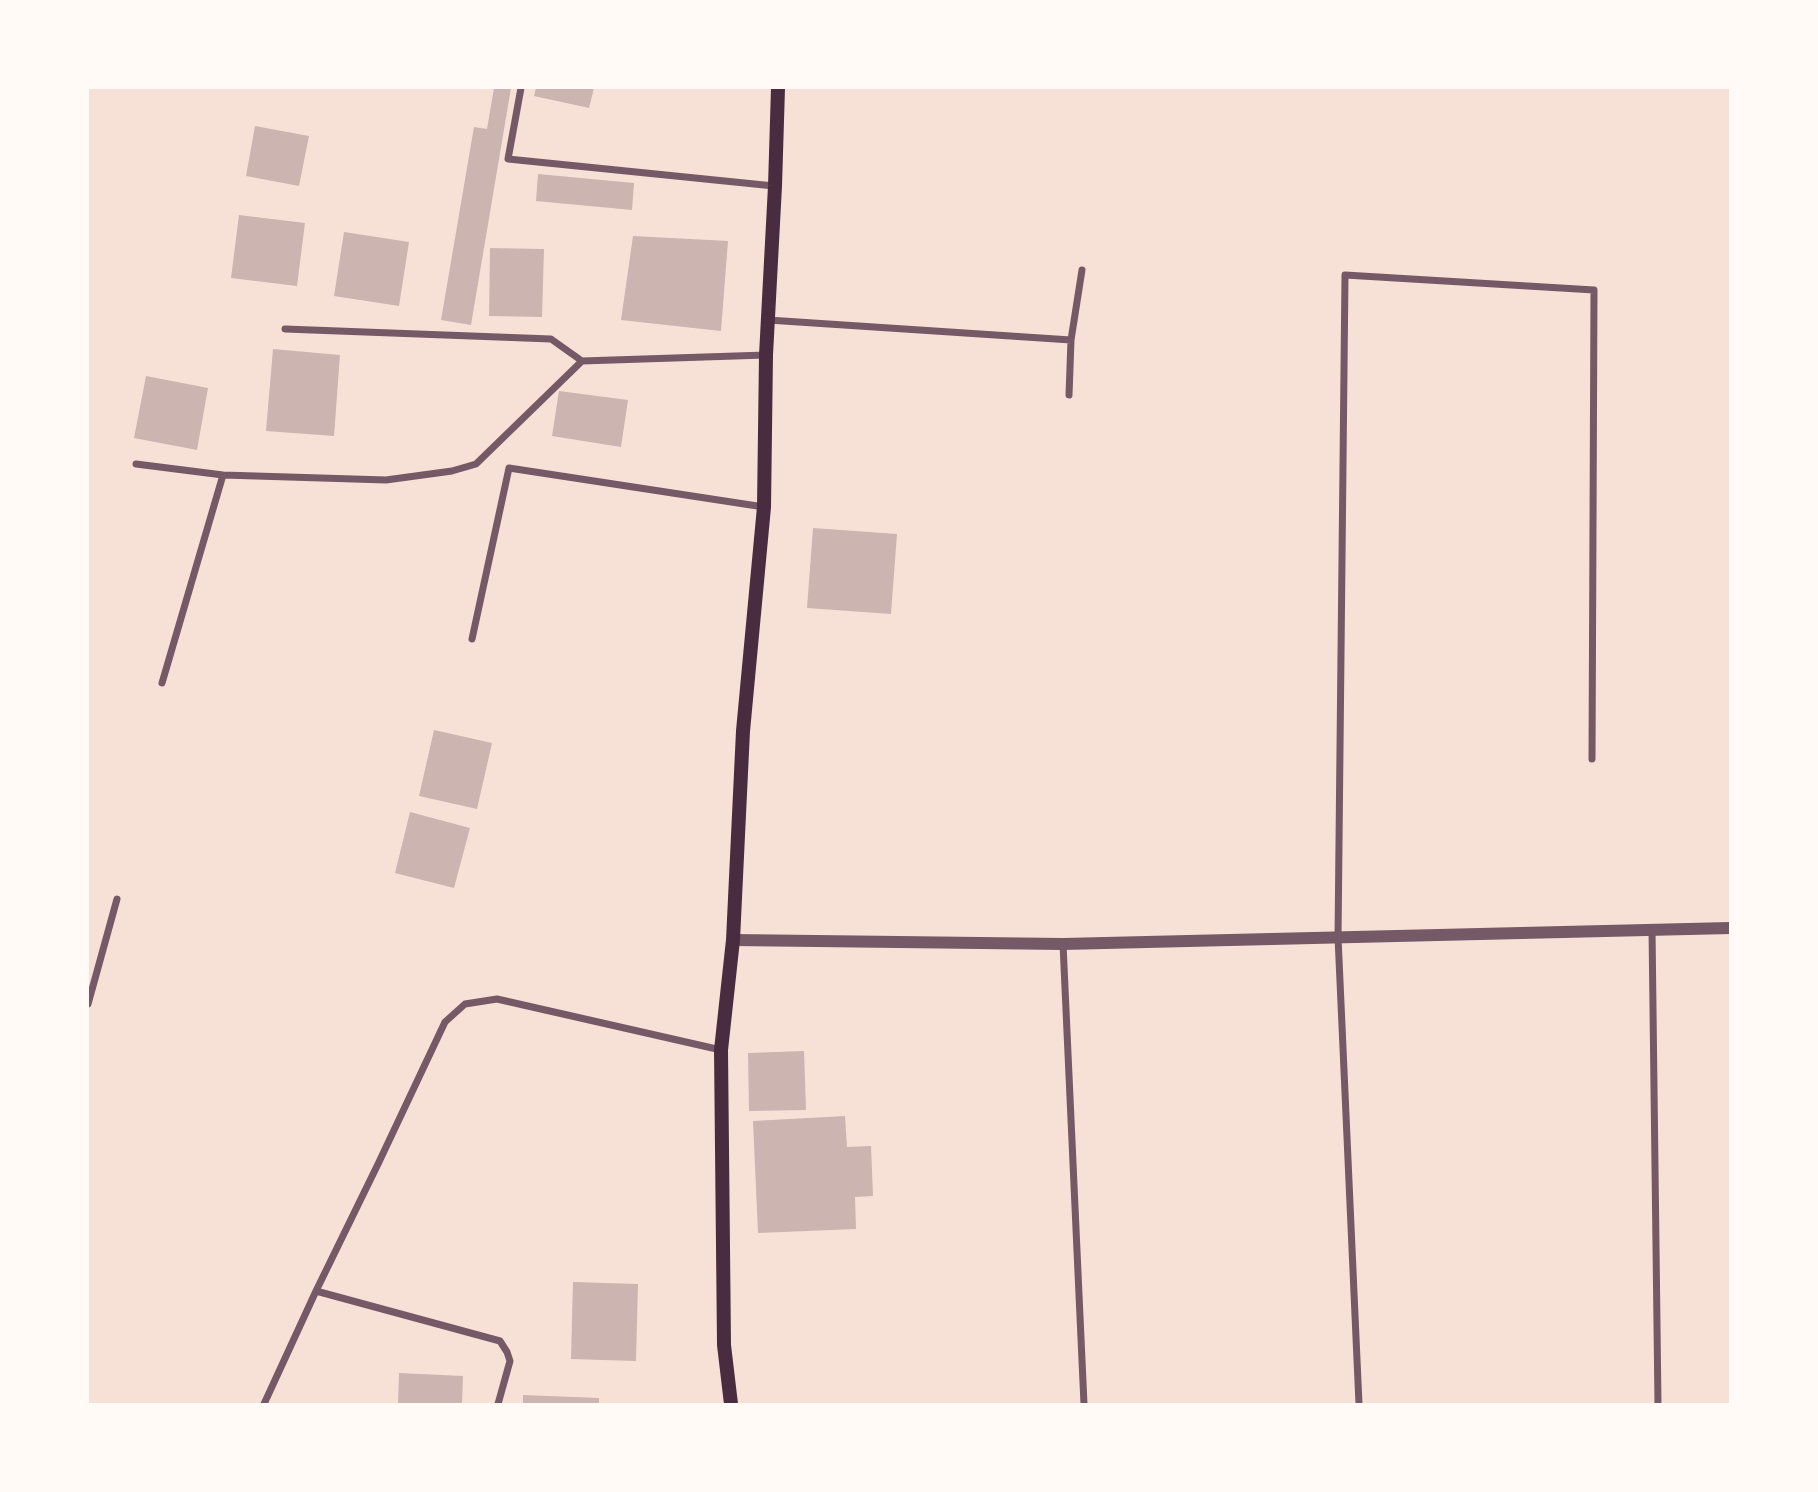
<!DOCTYPE html>
<style>
body{margin:0}
#map{position:relative;width:1818px;height:1492px;overflow:hidden;background:#f7e1d7;font-family:Helvetica,sans-serif}
canvas{display:block}
.frame{position:absolute;inset:0;border:89px solid #fffaf5;pointer-events:none}
</style>
<div id="map">
<canvas width="1818" height="1492"></canvas>
<div class="frame"></div>
</div>
<script>
const context = document.querySelector('canvas').getContext('2d');
context.lineJoin = 'round';
function fill(path, color) { context.fillStyle = color; context.fill(path, 'evenodd'); }
const poly = rows => new Path2D(rows.map(r => 'M' + r).join(''));
function strokePath(path, color, width, dash) { context.strokeStyle = color; context.lineWidth = width; context.lineCap = dash ? 'butt' : 'round'; context.setLineDash(dash || []); context.stroke(path); }
fill(poly([
 [494,88,511,88,471,325,441,320,474,127,487,129],
 [536,88,594,88,589,108,534,96],
 [255,126,309,136,299,186,246,176],
 [538,174,634,183,632,210,536,201],
 [239,215,305,223,297,286,231,278],
 [344,232,409,242,399,306,334,296],
 [633,236,728,241,721,331,621,320],
 [490,248,544,249,542,317,489,316],
 [273,349,340,355,334,436,266,431],
 [146,376,208,388,197,450,134,438],
 [559,391,628,400,621,447,552,436],
 [813,528,897,534,891,614,807,608],
 [434,730,492,743,477,809,419,796],
 [410,812,470,828,454,888,395,873],
 [804,1051,806,1110,749,1111,748,1053],
 [845,1116,847,1147,871,1146,873,1196,855,1197,856,1229,758,1233,753,1121],
 [573,1282,638,1284,636,1361,571,1359],
 [399,1373,463,1376,462,1404,398,1404],
 [523,1395,599,1398,599,1404,523,1404]
]), '#ccb4b1');
strokePath(poly([
 [521,88,508,159,774,186],
 [768,320,1071,340],
 [285,329,551,339,582,361,766,355],
 [1069,395,1071,340,1082,270],
 [136,464,223,475,386,480,452,471,476,464,582,361],
 [472,639,509,468,764,507],
 [162,683,223,475],
 [1652,929,1658,1404],
 [1063,944,1084,1404],
 [88,1004,117,899],
 [316,1291,500,1341,507,1352,510,1361,498,1404],
 [264,1404,316,1291,379,1162,445,1022,465,1004,497,999,721,1050],
 [1359,1404,1338,937,1345,275,1594,290,1592,759]
]), '#755966', 7);
strokePath(poly([
 [733,940,1063,944,1730,928]
]), '#755966', 12);
strokePath(poly([
 [731,1404,724,1345,721,1050,733,940,743,731,764,507,766,355,775,186,778,88]
]), '#4a2c40', 14);
</script>
